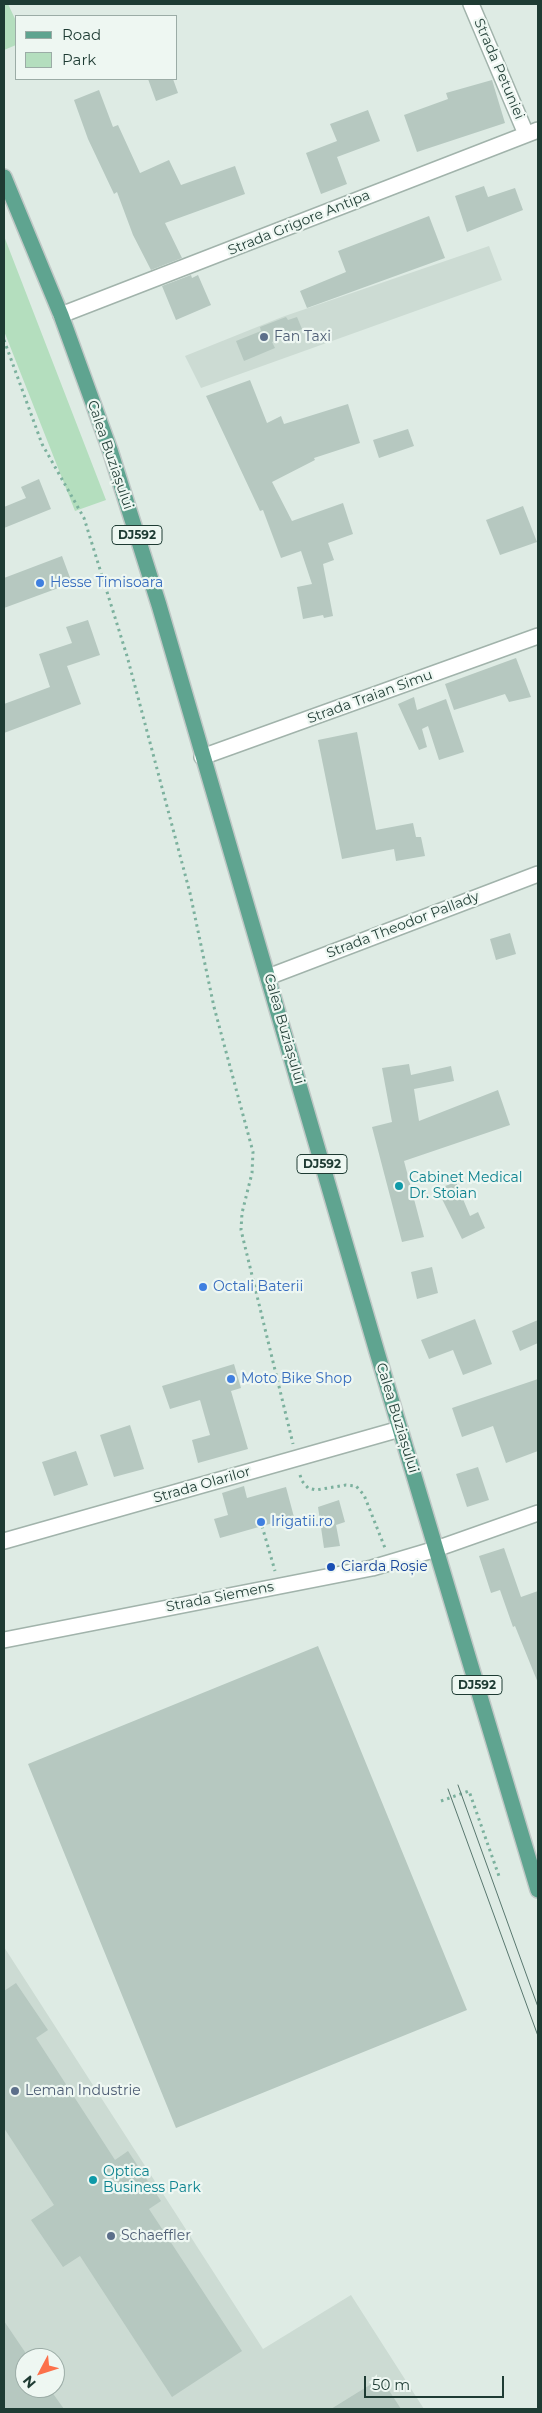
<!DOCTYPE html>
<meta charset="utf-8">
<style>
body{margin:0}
#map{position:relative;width:542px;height:2413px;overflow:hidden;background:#deebe4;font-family:Montserrat,sans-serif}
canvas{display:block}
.frame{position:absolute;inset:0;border:5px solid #1e3b33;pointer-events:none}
.legend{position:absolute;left:15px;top:15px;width:162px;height:65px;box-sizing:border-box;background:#eef7f2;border:1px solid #9baca6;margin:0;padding:6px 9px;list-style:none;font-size:15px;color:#1e3b33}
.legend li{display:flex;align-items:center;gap:10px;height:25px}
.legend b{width:25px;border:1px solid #9baca6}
.north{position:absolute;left:15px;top:2348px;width:50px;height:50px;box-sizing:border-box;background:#eef7f2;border:1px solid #9baca6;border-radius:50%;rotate:230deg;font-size:14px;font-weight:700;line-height:20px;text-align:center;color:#1e3b33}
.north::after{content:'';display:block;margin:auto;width:18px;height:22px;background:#fc714b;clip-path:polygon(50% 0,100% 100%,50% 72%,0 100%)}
.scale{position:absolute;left:364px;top:2376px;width:140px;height:22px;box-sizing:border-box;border:2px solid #1e3b33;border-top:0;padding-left:6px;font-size:15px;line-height:18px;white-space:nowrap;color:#1e3b33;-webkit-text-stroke:4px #eef7f2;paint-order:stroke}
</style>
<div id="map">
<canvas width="542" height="2413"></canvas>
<div class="frame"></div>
<ul class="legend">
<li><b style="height:6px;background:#5fa490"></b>Road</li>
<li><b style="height:14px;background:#b4debe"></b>Park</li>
</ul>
<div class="north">N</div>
<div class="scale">50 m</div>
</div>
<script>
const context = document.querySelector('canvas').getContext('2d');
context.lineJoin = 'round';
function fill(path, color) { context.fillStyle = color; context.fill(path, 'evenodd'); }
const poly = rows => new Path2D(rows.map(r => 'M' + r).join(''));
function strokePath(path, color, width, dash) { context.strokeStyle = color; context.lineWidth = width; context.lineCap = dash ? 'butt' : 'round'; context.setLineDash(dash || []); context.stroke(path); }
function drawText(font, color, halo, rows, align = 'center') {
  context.font = font + ' Montserrat,sans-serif'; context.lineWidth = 4.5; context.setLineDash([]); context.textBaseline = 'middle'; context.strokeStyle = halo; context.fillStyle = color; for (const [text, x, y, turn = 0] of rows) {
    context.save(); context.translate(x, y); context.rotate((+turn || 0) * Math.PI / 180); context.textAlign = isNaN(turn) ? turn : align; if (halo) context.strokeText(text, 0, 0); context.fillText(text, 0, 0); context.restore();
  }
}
fill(poly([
 [489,246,502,280,201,388,185,356,282,317],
 [4,1947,263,2349,351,2295,424,2409,4,2409],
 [25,2358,55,2358,55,2388,25,2388]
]), '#ccdbd3');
fill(poly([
 [4,4,8,4,16,21,16,45,4,50],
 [4,236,106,500,75,511,4,331]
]), '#b4debe');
fill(poly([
 [148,79,173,79,178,93,156,101],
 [492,80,505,123,417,152,404,115,448,99,446,93],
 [99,90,113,127,118,125,140,173,169,160,181,185,235,166,245,194,165,223,182,258,151,270,133,235,117,192,114,194,88,139,74,100],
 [368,110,380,141,337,157,347,184,321,194,306,153,337,141,330,124],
 [484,186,488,197,515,188,523,210,467,232,455,196],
 [429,216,445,258,307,308,300,291,346,272,338,251],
 [191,275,192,278,198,275,211,305,176,320,162,286],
 [286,317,288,320,297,317,302,329,272,342,275,348,244,361,236,341,261,331,260,327],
 [250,380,267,423,281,416,284,424,348,404,360,443,314,458,315,460,272,482,292,521,343,503,353,534,328,543,334,560,323,564,333,616,324,618,323,615,303,619,297,587,312,584,301,551,281,558,263,510,260,511,206,396],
 [408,429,414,446,379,458,373,440],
 [39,479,51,509,4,528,4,507,26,498,21,487],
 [523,506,537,542,500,555,486,520],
 [62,556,72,583,4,608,4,578],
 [88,620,100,655,67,666,81,704,4,733,4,704,50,687,39,654,72,643,66,627],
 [516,658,531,697,509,702,505,694,454,710,445,684],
 [414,697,417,710,446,699,464,752,439,760,428,726,422,729,427,747,419,750,398,704],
 [357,732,376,830,413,823,416,837,421,837,425,856,396,861,394,849,342,859,318,740],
 [510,933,516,954,496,960,490,939],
 [409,1064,411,1075,451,1066,454,1081,414,1089,419,1121,498,1090,510,1125,404,1161,424,1237,402,1242,372,1127,392,1122,382,1068],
 [456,1182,470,1216,478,1212,485,1228,462,1239,437,1189],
 [432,1267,438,1293,417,1299,411,1272],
 [475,1319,492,1364,463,1375,453,1350,429,1359,421,1340],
 [538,1320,538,1343,520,1351,512,1331],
 [234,1364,241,1388,231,1391,248,1449,198,1463,192,1440,210,1435,200,1400,170,1409,162,1386],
 [538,1379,538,1451,506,1463,493,1426,462,1437,452,1408],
 [130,1425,144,1469,114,1477,100,1435],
 [76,1451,88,1485,54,1496,42,1462],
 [478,1467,489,1500,467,1507,456,1474],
 [244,1486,247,1498,286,1487,294,1517,220,1538,214,1519,228,1515,222,1493],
 [339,1500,345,1522,336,1525,340,1546,324,1548,318,1507],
 [504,1548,521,1597,538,1591,538,1683,515,1626,513,1627,500,1590,491,1593,479,1556],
 [318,1646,467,2010,176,2128,28,1764],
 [16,1983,48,2030,36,2038,115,2160,128,2151,161,2201,149,2209,242,2351,172,2397,80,2256,63,2267,31,2220,54,2205,4,2128,4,1991],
 [4,2321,25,2352,25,2388,49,2388,64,2409,4,2409],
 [381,2378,401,2409,331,2409]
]), '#b6c8c0');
const minor = poly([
 [471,4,526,134],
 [61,315,538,130],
 [202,757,538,636],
 [268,977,538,874],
 [4,1541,400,1429],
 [4,1640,372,1568,436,1549]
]);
const tertiary = poly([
 [436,1549,538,1513]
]);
const primary = poly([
 [4,177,61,315,110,450,159,605,377,1352,538,1890]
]);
strokePath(minor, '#a1b3ab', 18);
strokePath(tertiary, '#a1b3ab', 18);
strokePath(primary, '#c0c8c6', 18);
strokePath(poly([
 [4,340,42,444,84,518,127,656,190,893,214,1007,253,1152,252,1173,242,1213,241,1230,293,1444],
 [300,1475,302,1481,308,1488,316,1490,346,1485,356,1486,364,1495,385,1548],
 [262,1526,275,1571],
 [441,1801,469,1791,500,1879]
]), '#7cb19e', 3, [2.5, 4]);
strokePath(minor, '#fff', 15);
strokePath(tertiary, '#fff', 15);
strokePath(primary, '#5fa490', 15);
strokePath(poly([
 [458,1785,538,2007],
 [448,1789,538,2036]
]), '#58776e', 1);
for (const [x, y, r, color] of [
 [264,337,5,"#5c6f8a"],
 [40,583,5,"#3f7fe0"],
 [399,1186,5,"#0f9aa8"],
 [203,1287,5,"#3f7fe0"],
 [231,1379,5,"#3f7fe0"],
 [261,1522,5,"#3f7fe0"],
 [331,1567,5,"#1a4fb4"],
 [15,2091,5,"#5c6f8a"],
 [93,2180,5,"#0f9aa8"],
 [111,2236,5,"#5c6f8a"]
]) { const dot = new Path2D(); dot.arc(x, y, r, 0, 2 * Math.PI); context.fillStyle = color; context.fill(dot); strokePath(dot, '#eef7f2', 2); }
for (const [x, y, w] of [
 [137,535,50],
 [322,1164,50],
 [477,1685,50]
]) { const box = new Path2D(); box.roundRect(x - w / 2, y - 9.5, w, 19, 4); context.fillStyle = '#eef7f2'; context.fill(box); strokePath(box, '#1e3b33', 1); }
drawText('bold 12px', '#1e3b33', null, [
 ["DJ592",137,535],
 ["DJ592",322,1164],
 ["DJ592",477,1685]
]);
drawText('14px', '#1e3b33', '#eef7f2', [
 ["Strada Petuniei",499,69,67],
 ["Strada Grigore Antipa",299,223,-22],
 ["Calea Buziașului",110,455,71],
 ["Strada Traian Simu",370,697,-20],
 ["Strada Theodor Pallady",403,925,-21],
 ["Calea Buziașului",284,1029,74],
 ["Calea Buziașului",397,1418,73],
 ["Strada Olarilor",202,1485,-16],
 ["Strada Siemens",220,1597,-11]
]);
drawText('14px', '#4e5e75', '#eef7f2', [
 ["Fan Taxi",274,337],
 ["Leman Industrie",25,2091],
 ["Schaeffler",121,2236]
], 'left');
drawText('14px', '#366cbe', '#eef7f2', [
 ["Hesse Timisoara",50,583],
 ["Octali Baterii",213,1287],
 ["Moto Bike Shop",241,1379],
 ["Irigatii.ro",271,1522]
], 'left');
drawText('14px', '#0d838f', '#eef7f2', [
 ["Cabinet Medical",409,1178],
 ["Dr. Stoian",409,1194],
 ["Optica",103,2172],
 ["Business Park",103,2188]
], 'left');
drawText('14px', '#164399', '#eef7f2', [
 ["Ciarda Roșie",341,1567]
], 'left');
</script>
